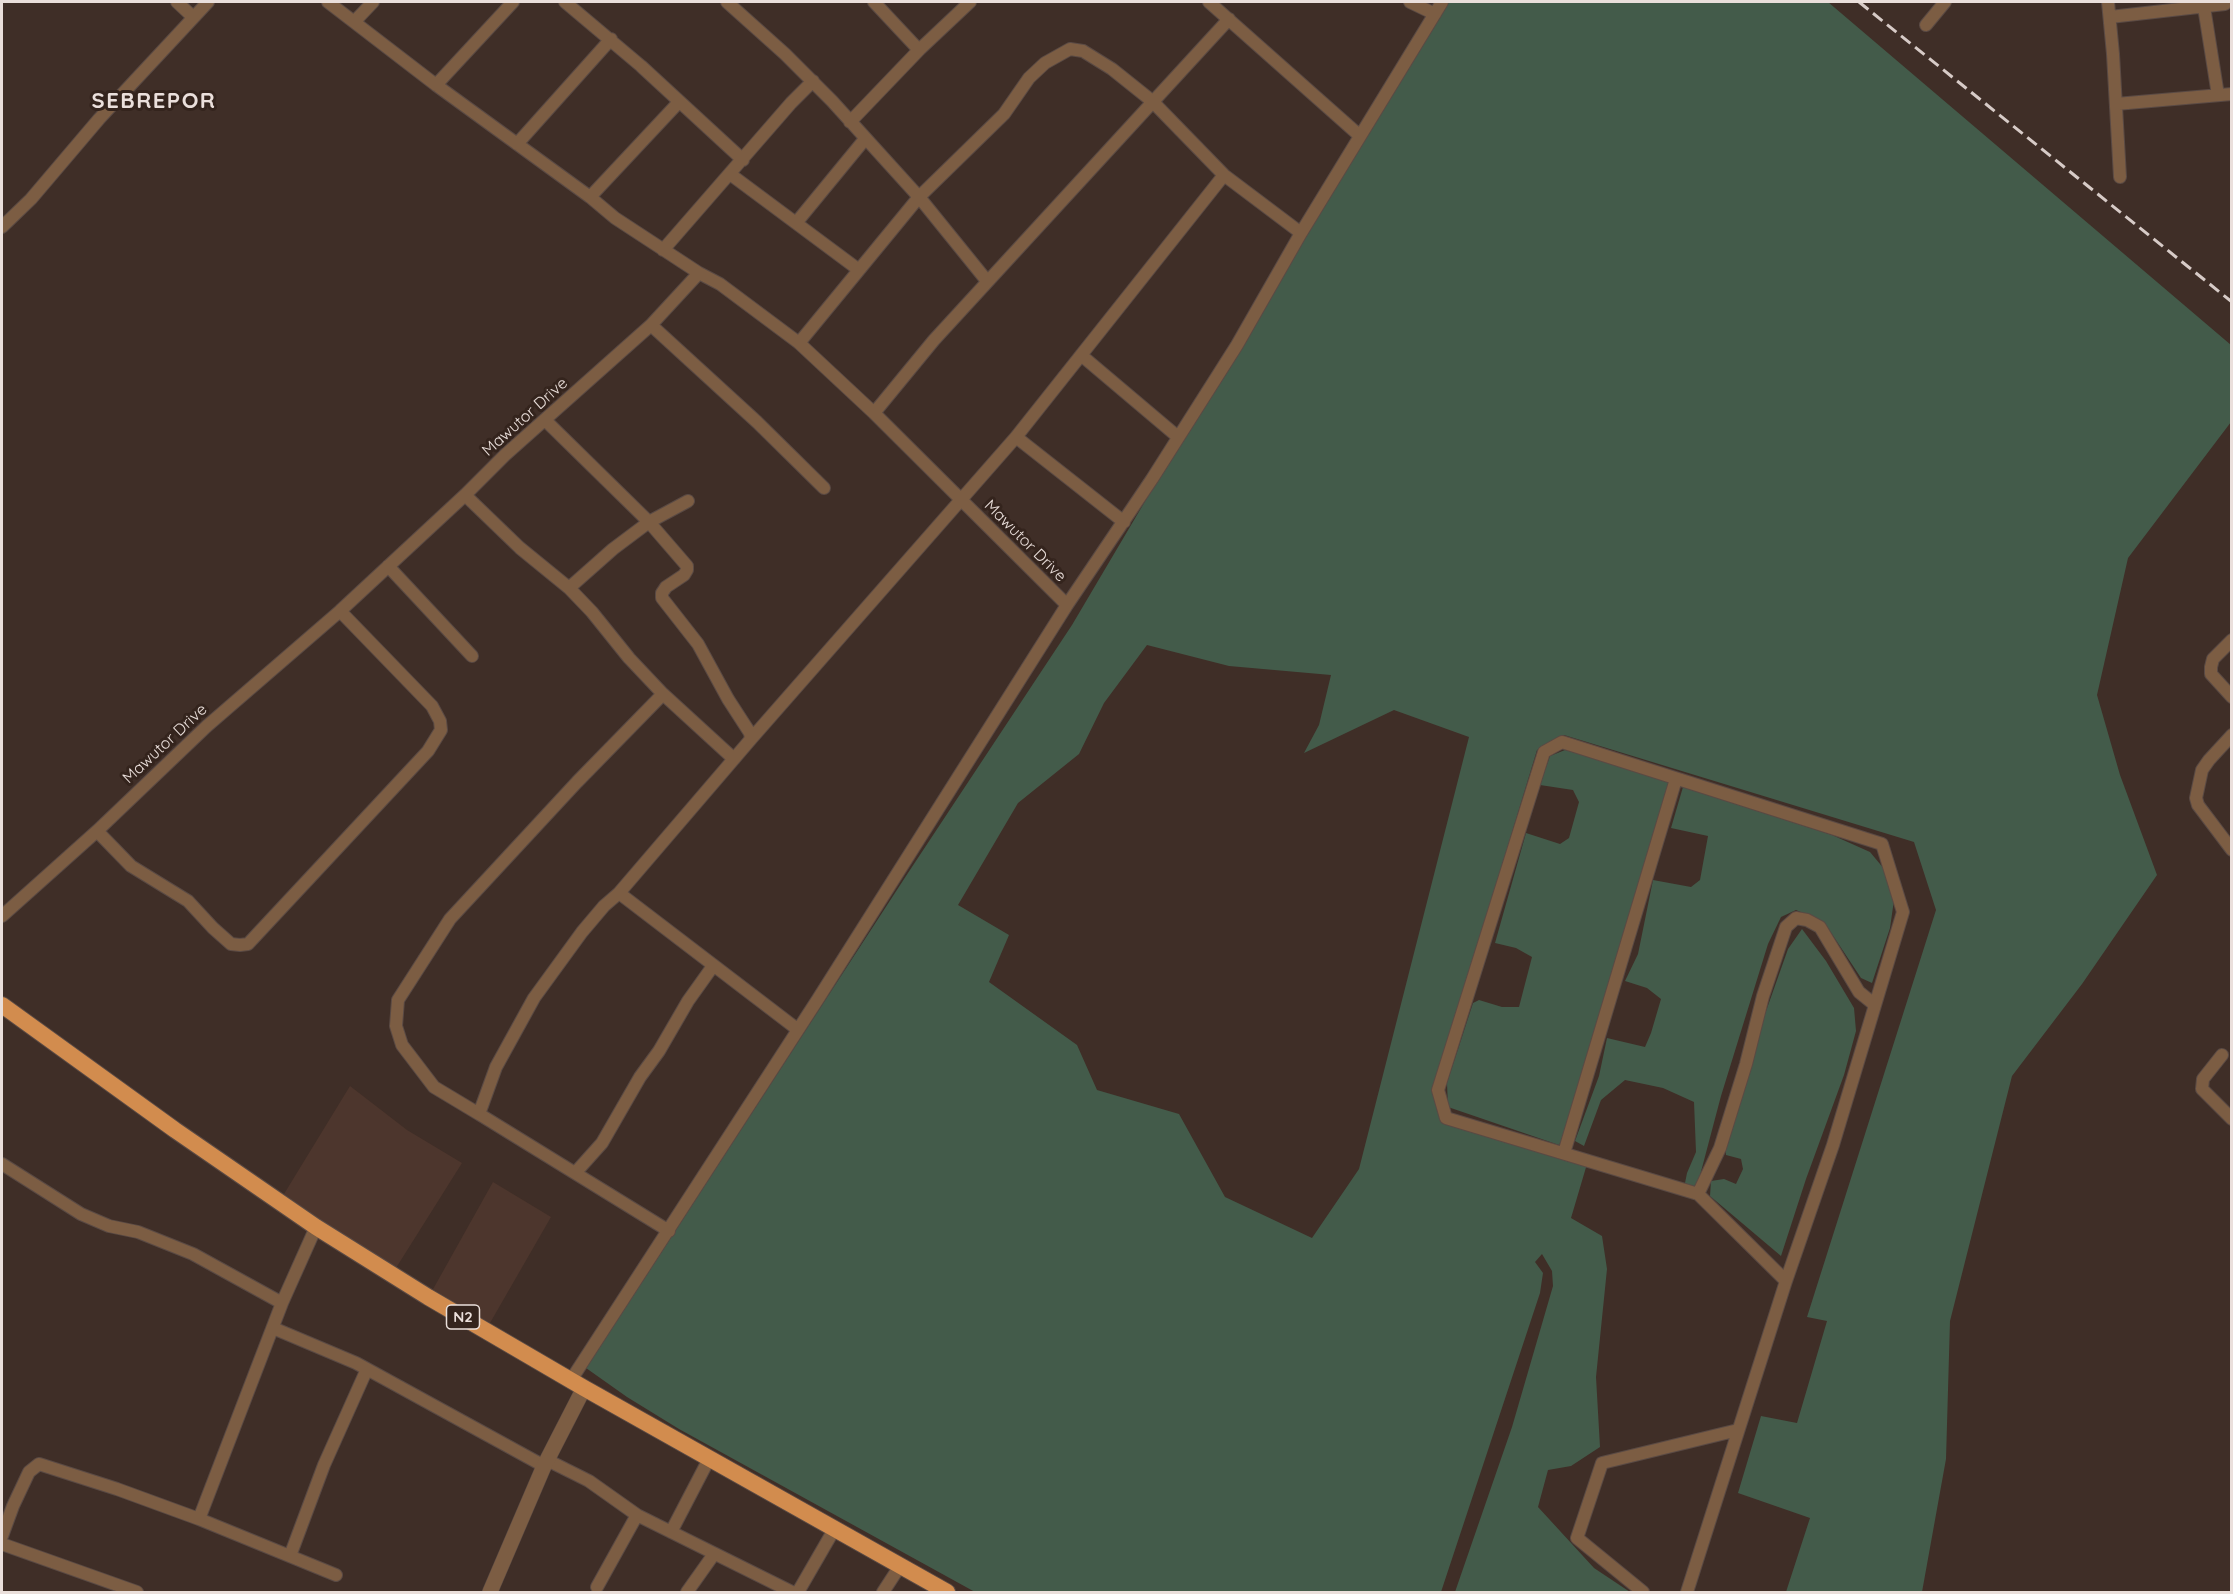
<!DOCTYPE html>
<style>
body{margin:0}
#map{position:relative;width:2233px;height:1594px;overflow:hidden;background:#3f2e27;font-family:Quicksand,sans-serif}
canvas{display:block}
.frame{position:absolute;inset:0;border:3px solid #eadfdb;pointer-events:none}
</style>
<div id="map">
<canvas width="2233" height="1594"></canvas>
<div class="frame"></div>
</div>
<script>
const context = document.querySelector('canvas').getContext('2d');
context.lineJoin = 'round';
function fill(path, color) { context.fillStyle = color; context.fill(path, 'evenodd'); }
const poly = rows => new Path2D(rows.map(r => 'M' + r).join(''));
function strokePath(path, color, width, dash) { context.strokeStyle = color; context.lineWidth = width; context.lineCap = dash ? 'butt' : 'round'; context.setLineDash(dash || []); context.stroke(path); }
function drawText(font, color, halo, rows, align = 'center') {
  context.font = font + ' Quicksand,sans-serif'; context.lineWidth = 6; context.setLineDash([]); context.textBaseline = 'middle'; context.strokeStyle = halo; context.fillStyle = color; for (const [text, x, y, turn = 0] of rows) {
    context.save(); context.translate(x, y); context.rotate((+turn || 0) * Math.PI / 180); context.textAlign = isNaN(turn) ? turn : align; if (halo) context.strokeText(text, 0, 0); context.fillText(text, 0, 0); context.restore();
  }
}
fill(poly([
 [350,1086,407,1130,462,1163,396,1268,343,1236,284,1194],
 [493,1182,551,1217,490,1323,432,1291]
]), '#4d362d');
fill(poly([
 [1440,2,1828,2,2231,345,2231,422,2128,558,2097,695,2120,775,2157,875,2082,984,2012,1076,1950,1321,1946,1459,1922,1592,1786,1592,1810,1518,1738,1493,1761,1416,1797,1423,1827,1321,1807,1317,1936,910,1914,842,1564,735,1537,750,1435,1086,1437,1111,1451,1125,1587,1164,1571,1218,1602,1236,1607,1269,1596,1377,1600,1447,1571,1466,1548,1470,1538,1507,1594,1568,1630,1592,1455,1592,1512,1427,1553,1286,1552,1271,1542,1254,1535,1262,1543,1273,1540,1293,1441,1592,975,1592,679,1429,627,1397,586,1368,906,876,1072,625],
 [1147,645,1229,666,1331,675,1319,725,1304,753,1394,710,1469,737,1359,1169,1312,1238,1225,1197,1179,1114,1097,1090,1077,1045,989,982,1009,935,958,905,1018,803,1079,754,1104,703],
 [1565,750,1669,779,1671,787,1564,1136,1559,1145,1448,1107,1447,1083,1473,1003,1479,1000,1502,1007,1519,1007,1532,957,1516,948,1495,943,1526,833,1560,844,1569,838,1579,802,1573,790,1540,785,1550,756],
 [1683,787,1832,835,1870,852,1885,870,1894,900,1890,928,1872,983,1861,978,1824,922,1796,910,1781,917,1768,944,1721,1096,1698,1183,1694,1187,1685,1183,1687,1173,1696,1152,1694,1102,1663,1088,1625,1080,1601,1100,1584,1146,1575,1141,1599,1076,1607,1038,1645,1047,1651,1033,1661,999,1647,988,1625,981,1638,954,1653,880,1691,887,1700,880,1708,836,1671,828],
 [1802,929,1826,961,1854,1008,1856,1031,1844,1075,1806,1179,1781,1256,1710,1196,1711,1181,1724,1179,1736,1184,1743,1169,1741,1159,1726,1155,1725,1147,1746,1084,1765,1014,1788,949]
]), '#435b4a');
const minor = poly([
 [177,2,193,17],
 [328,2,436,85,590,197,615,218,699,273],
 [565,2,641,66,743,160],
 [727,2,785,54,832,101,919,197,987,281],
 [874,2,919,50],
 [1209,2,1360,136],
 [1410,2,1435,14],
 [2108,2,2113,54,2120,177],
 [2204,7,2218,95],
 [2110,17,2225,4],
 [354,22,373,2],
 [1926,25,1945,2],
 [436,85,513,2],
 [2116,104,2232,94],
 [850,122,919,50,970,2],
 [517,144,611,39],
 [730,174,859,270],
 [590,197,679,102],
 [796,223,865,139],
 [2,227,31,199,99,119,208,2],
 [663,250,791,103,813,81],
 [651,325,757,422,824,488],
 [799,343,919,197,1004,114,1029,78,1045,63,1070,49,1083,51,1112,69,1152,101,1224,175,1301,233],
 [1081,355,1178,437],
 [874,413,934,340,1229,19],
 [545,420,649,522,687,566,687,570,684,575,666,587,662,593,662,598,698,644,728,699,750,733,751,739],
 [1016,437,1124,522],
 [465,495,520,548,569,588,592,612,629,658,663,694,734,759],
 [388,566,472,656],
 [569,588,613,549,649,522,688,501],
 [2232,640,2213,659,2211,667,2211,674,2232,697],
 [2232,735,2209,760,2202,770,2196,798,2198,805,2232,850],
 [97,831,131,866,188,901,213,928,231,944,240,945,248,944,428,751,441,730,440,721,432,706,340,611],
 [619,893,604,906,582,932,534,998,496,1067,479,1114,669,1231],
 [2,916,97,831,207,726,340,611,465,495,505,455,651,325,699,273,720,284,799,343,874,413,1067,605],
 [797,1029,619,893,751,739,1016,437,1224,175],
 [2222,1055,2203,1079,2202,1089,2232,1119],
 [479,1114,434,1087,402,1045,396,1026,398,1000,450,919,577,782,663,694],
 [1564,1153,1676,779],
 [2,1164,81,1214,109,1226,138,1232,193,1254,282,1303],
 [576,1172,602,1143,640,1077,659,1051,688,1001,713,966],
 [1698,1194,1720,1148,1746,1064,1763,996,1786,927,1796,918,1807,920,1820,927,1859,992,1875,1005],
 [273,1328,356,1363,544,1466],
 [571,1380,818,999,1067,605,1152,479,1237,345,1301,233,1442,2],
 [547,1460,589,1481,637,1515],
 [199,1519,282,1303,316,1227],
 [671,1532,709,1459],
 [2,1536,13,1506,29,1472,39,1464,117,1489,199,1519,336,1575],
 [2,1544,137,1592],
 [290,1556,324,1465,367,1369],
 [597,1587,637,1515,792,1592],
 [687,1592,714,1554],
 [798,1592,835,1528],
 [883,1592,900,1566],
 [1643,1592,1577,1538,1602,1463,1738,1430],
 [1687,1592,1786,1281,1833,1145,1903,912,1882,844,1562,742,1544,752,1438,1090,1446,1118,1698,1194,1786,1281]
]);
const tertiary = poly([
 [490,1592,544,1466,584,1388]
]);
const trunk = poly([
 [2,1005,175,1130,316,1227,428,1297,584,1388,947,1592]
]);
strokePath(minor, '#5a4a44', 14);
strokePath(tertiary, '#5a4a44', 16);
strokePath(trunk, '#5a4a44', 18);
strokePath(minor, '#7c5d43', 12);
strokePath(tertiary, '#7c5d43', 15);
strokePath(trunk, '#d28c4e', 16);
strokePath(poly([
 [1859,2,2232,302]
]), '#d7cbc7', 3, [12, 6]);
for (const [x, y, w] of [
 [463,1317,33]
]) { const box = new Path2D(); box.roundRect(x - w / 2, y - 12, w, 24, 4.5); context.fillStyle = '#34241d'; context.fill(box); strokePath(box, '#eadfdb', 1.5); }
drawText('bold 15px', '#eadfdb', null, [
 ["N2",463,1317]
]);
drawText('16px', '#eadfdb', '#34241d', [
 ["Mawutor Drive",525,417,-42],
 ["Mawutor Drive",1025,541,45],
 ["Mawutor Drive",165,744,-43]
]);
context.letterSpacing = '1.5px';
drawText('bold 22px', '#eadfdb', '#34241d', [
 ["SEBREPOR",154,101]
]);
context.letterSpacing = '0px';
</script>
